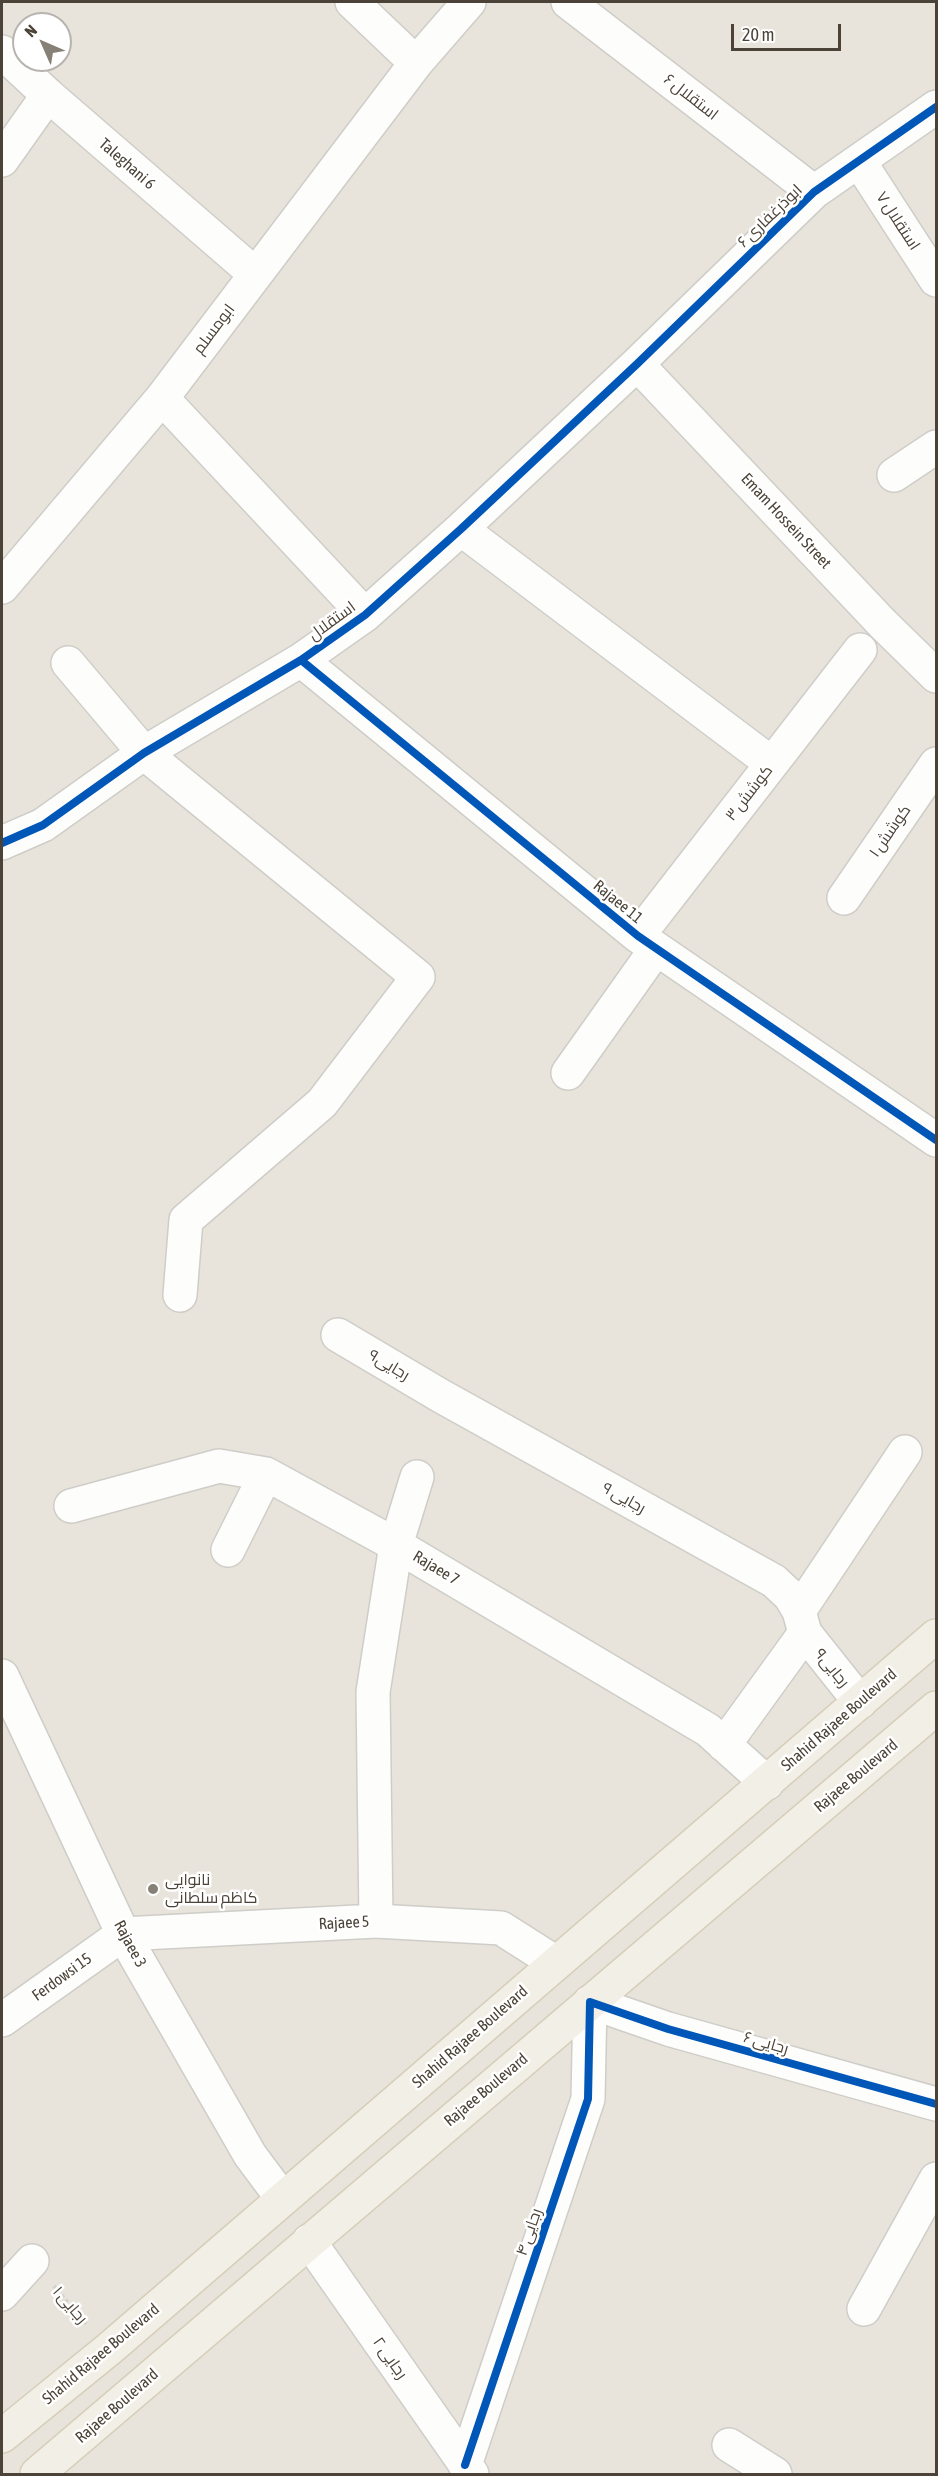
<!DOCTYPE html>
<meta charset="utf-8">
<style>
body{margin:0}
#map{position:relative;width:938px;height:2476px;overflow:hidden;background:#f3f2ee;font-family:"Asap Condensed",sans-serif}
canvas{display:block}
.frame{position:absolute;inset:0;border:3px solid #4b4337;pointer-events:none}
.north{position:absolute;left:12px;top:12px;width:60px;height:60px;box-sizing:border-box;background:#fff;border:2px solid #b7b4af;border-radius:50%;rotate:315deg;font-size:16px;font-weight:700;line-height:24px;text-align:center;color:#4b4337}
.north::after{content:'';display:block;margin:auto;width:21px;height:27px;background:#868077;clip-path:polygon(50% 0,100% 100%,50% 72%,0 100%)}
.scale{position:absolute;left:731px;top:24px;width:110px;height:27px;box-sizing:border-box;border:3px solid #4b4337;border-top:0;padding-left:8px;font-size:18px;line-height:21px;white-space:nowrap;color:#4b4337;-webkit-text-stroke:4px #fff;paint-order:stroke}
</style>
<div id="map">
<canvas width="938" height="2476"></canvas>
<div class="frame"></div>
<div class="north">N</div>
<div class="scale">20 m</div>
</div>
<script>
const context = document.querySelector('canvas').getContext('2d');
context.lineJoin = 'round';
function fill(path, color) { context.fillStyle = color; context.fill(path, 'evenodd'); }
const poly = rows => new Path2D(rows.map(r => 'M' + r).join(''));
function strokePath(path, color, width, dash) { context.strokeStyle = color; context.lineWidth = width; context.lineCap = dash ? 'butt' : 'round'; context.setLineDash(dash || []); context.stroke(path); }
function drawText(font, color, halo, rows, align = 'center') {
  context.font = font + ' "Asap Condensed",Cairo,sans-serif'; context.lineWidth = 5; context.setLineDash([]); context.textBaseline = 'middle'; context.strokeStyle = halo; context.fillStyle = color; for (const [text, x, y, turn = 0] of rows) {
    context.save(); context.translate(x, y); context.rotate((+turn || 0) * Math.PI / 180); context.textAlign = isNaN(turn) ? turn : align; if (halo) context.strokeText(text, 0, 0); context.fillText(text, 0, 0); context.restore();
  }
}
fill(poly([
 [2,2,936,2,936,2474,2,2474],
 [24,24,60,24,60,60,24,60]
]), '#e8e4db');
const minor = poly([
 [352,2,416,63],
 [568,2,814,192],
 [2,52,48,95,255,274],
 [2,160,48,95],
 [859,161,936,280],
 [637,364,882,623,936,676],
 [162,398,365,615],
 [894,475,936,447],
 [461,529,771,763],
 [2,587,162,398,416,63,469,2],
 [301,660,638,936,936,1140],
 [68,663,144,753,418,977,322,1103,186,1220,180,1295],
 [2,843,43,825,144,753,301,660,365,615,461,529,637,364,814,192,936,107],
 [844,898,936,764],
 [638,936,860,650],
 [568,1073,656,949],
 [338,1335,441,1396,774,1581,790,1596,799,1611,805,1633,724,1745],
 [71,1506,219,1466,266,1474,396,1545,708,1730,767,1783],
 [228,1550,266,1474],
 [799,1611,905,1452],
 [805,1633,860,1702],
 [2,1676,123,1934,250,2155,282,2198],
 [376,1921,373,1692,396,1545,417,1477],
 [2,2020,123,1934,376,1921,501,1928,556,1963],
 [309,2241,472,2474],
 [2,2294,32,2261],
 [864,2309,936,2179],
 [729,2445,775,2474],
 [465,2465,588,2099,590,2002,668,2029,936,2104]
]);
const major = poly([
 [2,2436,109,2349,936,1636],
 [37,2474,936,1708]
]);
strokePath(minor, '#cfcdc8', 36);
strokePath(major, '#d7ceba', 36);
strokePath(poly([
 [54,2286,86,2324]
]), '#d3d1cc', 4, [3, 3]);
strokePath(minor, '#fdfdfc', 33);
strokePath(major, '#f2efe6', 33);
strokePath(poly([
 [301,660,638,936,936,1140],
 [2,843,43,825,144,753,301,660,365,615,461,529,637,364,814,192,936,107],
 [465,2465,588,2099,590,2002,668,2029,936,2104]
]), '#0057b8', 8);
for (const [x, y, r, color] of [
 [153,1889,6,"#868077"]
]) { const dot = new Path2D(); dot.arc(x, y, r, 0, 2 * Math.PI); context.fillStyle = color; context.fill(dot); strokePath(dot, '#fff', 2); }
drawText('16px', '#4b4337', '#fff', [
 ["استقلال ۶",691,97,38],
 ["Taleghani 6",127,164,41],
 ["ابوذرغفاری ۶",770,216,-44],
 ["استقلال ۷",898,221,57],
 ["ابومسلم",214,329,-53],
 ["Emam Hossein Street",786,521,47],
 ["استقلال",332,621,-36],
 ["کوشش ۳",749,793,-52],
 ["کوشش ۱",890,831,-55],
 ["Rajaee 11",618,902,39],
 ["رجایی۹",389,1365,31],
 ["رجایی ۹",624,1498,29],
 ["Rajaee 7",436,1568,31],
 ["رجایی۹",832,1668,51],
 ["Shahid Rajaee Boulevard",839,1720,-41],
 ["Rajaee Boulevard",856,1776,-40],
 ["Rajaee 5",344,1923,-3],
 ["Rajaee 3",130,1944,62],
 ["Ferdowsi 15",62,1977,-36],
 ["Shahid Rajaee Boulevard",470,2037,-41],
 ["رجایی ۶",766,2043,16],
 ["Rajaee Boulevard",486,2090,-40],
 ["رجایی ۴",529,2232,-71],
 ["رجایی ۱",70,2305,49],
 ["Shahid Rajaee Boulevard",101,2354,-40],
 ["رجایی ۲",390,2358,55],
 ["Rajaee Boulevard",117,2406,-41]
]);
drawText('16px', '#4b4337', '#fff', [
 ["نانوایی",165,1880],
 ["کاظم سلطانی",165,1898]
], 'left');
</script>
